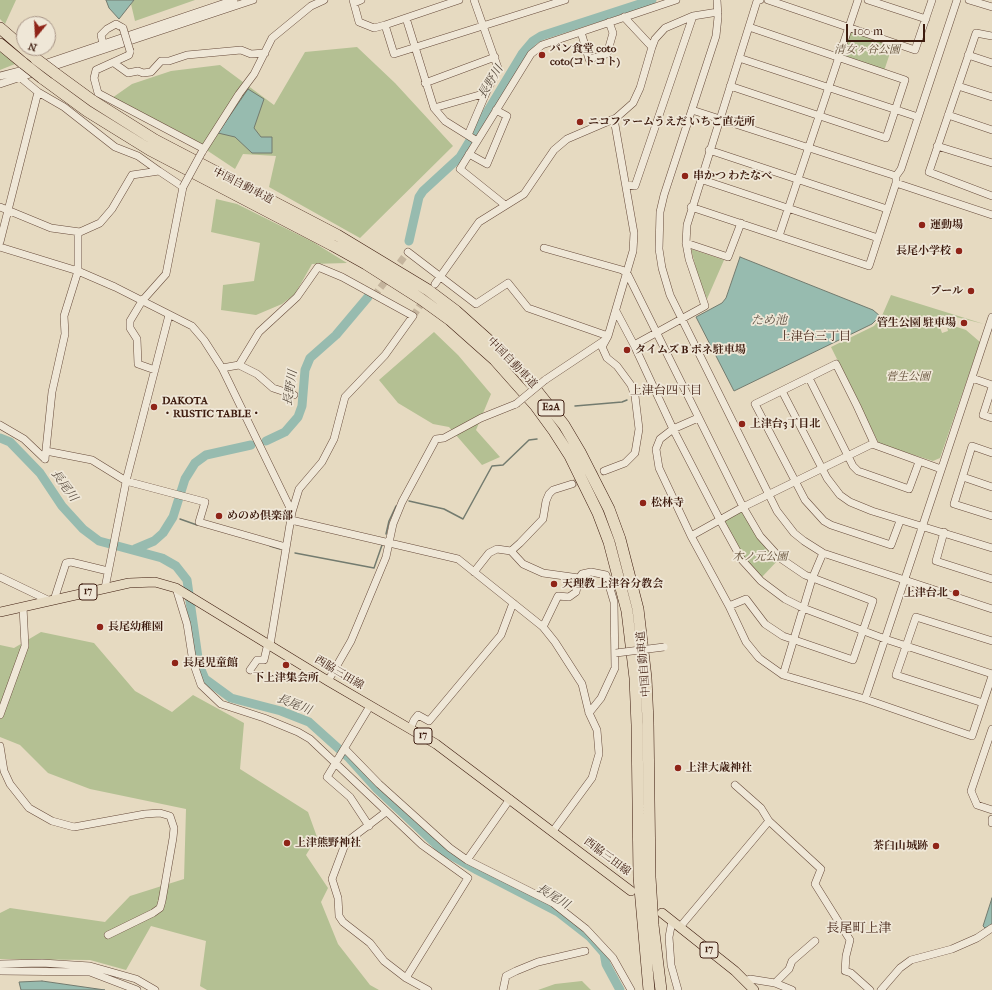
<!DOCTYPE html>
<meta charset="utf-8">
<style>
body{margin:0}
#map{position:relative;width:992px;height:990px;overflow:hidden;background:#e6dac1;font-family:"IM FELL French Canon",serif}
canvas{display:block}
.north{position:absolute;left:16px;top:16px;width:40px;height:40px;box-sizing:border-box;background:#efe7d7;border:1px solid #a89587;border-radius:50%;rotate:198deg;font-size:11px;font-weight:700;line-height:16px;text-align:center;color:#3d1b0e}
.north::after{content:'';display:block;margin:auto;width:14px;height:18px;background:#8f2418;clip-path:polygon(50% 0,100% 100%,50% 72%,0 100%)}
.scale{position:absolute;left:846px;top:24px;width:79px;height:18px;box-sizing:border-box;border:2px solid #3d1b0e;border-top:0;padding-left:5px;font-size:12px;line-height:14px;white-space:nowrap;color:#3d1b0e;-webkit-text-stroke:3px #efe7d7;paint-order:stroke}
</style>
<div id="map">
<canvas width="992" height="990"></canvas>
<div class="north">N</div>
<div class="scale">100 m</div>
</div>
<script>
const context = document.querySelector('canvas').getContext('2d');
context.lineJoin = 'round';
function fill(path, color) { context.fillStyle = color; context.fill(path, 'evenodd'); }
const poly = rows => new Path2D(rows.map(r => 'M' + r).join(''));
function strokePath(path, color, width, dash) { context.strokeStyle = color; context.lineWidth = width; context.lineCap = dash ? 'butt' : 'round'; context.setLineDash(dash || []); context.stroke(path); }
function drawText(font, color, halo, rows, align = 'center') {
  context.font = font + ' "IM FELL French Canon","Noto Serif JP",serif'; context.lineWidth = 3.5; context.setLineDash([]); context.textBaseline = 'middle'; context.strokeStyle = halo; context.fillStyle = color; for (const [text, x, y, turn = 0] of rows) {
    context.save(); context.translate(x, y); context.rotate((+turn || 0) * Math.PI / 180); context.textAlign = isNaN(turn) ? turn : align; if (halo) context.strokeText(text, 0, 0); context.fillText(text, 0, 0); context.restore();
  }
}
fill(poly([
 [0,0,16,0,5,24,0,19],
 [134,0,195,0,135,21,131,4],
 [849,29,893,44,884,71,840,55],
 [357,47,395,83,453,146,360,238,269,187,276,156,243,154,235,169,178,131,112,98,132,84,171,71,220,65,274,105,305,52],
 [0,51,15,64,0,70],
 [216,199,237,204,313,242,347,263,312,264,295,294,282,304,256,315,221,310,223,285,254,281,260,243,211,232],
 [691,249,724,260,707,299,698,276],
 [891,295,984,324,948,315,937,318,942,333,948,331,947,327,957,327,966,330,980,342,940,458,933,461,879,444,831,347,874,326,881,318],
 [434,332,458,355,491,394,476,430,500,457,482,465,449,427,433,424,398,403,379,380],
 [742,511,779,559,762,577,745,558,724,521],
 [41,632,94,643,135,691,172,712,193,695,244,723,240,769,308,812,317,837,306,855,328,888,321,902,338,944,370,985,379,990,207,990,200,986,206,941,151,926,126,970,90,960,0,959,0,913,10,908,105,922,130,896,184,879,186,809,90,789,48,773,20,745,0,737,0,645,14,648],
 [582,981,591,990,538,990,555,984]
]), '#b4c093');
const water = poly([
 [106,0,134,0,119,19,109,8,106,0],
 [248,89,264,99,254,128,261,137,272,137,272,153,252,153,235,137,218,133,248,89],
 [740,257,873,310,880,316,872,324,734,391,696,317,722,303,726,298,740,257],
 [992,898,992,925,985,928,983,926,992,898],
 [42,981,105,990,21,990,19,982,42,981]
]);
fill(water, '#97bbaf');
strokePath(water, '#737b6f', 1);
strokePath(poly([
 [575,406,622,402,627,400],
 [409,501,444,509,463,519,492,466,503,465,529,440,537,439],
 [180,519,197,525],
 [386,534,389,521,396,506],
 [270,546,280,549],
 [295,553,374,568,382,545]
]), '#737b6f', 1.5);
strokePath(poly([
 [409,241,419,197,423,191,460,157,522,54,533,41,541,36,652,0],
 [0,438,10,442,40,473,62,506,83,529,99,541,162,558,176,566,187,580,199,665,205,679,231,698,281,711,309,722,349,758,377,789,442,850,477,870,558,912,590,937,604,953,606,964,620,990],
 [266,441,285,432,298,417,302,406,305,370,310,358,336,335,368,297],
 [135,549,154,541,163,533,173,517,185,479,195,463,206,455,251,445]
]), '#97bbaf', 9);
strokePath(poly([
 [374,296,408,252],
 [413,316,432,288],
 [572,484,604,471]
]), '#c4b49d', 7, [7, 3.5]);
const minor = poly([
 [353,0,359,22,374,28,385,25,394,54,565,0],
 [717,0,718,17,716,36,664,195,660,212,659,249,662,268,670,295,777,511,794,533,804,541,823,553,992,609],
 [760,0,757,1,687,225,686,243,689,259,705,306,634,345,673,429,720,520,742,560,761,581,785,599,803,608,885,639,992,674],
 [768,0,915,50,932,0],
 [868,0,926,19],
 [969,0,992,7],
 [354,3,361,0],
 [624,17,652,47],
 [406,18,434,108,445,121,477,141],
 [385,25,459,0],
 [581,32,589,59,607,54,613,33,609,22],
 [992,36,976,33,929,172,992,196],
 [103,44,101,35,107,29,116,24,123,28],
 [130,51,129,55,96,70,94,78,98,93,204,149],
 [968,55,992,63],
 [739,58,918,117],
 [114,63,128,73,138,71,143,73,151,72,161,61,169,61,187,55,241,50,251,54,265,53],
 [41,65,234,0],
 [0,76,31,68],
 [425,83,495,57],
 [0,84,253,0],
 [730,86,886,138,905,80,749,27],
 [958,86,992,97],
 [38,92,64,107,115,147,138,156,159,171],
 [434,108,486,93,498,68,474,0],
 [692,110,896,176],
 [948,115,992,130],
 [468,135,486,93],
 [937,146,992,163],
 [709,150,887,209],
 [202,152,239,94,254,74,272,38,311,6,324,0],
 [469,154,487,164,507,116,496,110],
 [700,179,878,238],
 [896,183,992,215],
 [626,185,635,186,693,16],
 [505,205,460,169,531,54,542,45,676,0],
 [0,207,51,228,80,232,100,223,112,209,132,175,159,171,183,187,166,274,142,301,130,321,130,328,137,339,138,364,155,370],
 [691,207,869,266,896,183,896,176,901,169,957,0],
 [779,236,858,0],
 [0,242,38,92,21,78],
 [686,243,728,257,741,223],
 [0,247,78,271,115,287,192,326,204,340,222,368,292,512],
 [544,248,622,270,627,273,743,507,760,536,780,558,805,575,873,601,853,660,783,636,765,624,746,599,729,606],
 [408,252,476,304,508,283,528,308,608,336],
 [435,284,479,222,524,194,554,150,567,139,616,118,633,103,640,88,652,47,655,39,665,28,693,16,718,12],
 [616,311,634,345],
 [222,368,239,365],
 [809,378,853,466,858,471,909,489,919,462],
 [972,378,992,385],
 [545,380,605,340],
 [992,387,983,415,992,418],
 [782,391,827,478,840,495,850,502,872,511,992,548],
 [698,418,673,429,660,439,656,449,659,468,691,536,729,606,746,642,759,658,783,675,865,699,972,736,992,676],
 [0,425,24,439,45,459],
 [872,444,874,443,857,406,836,364,755,404,805,500,824,521,831,525,891,545,900,521],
 [46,451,92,460,126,481,205,502,199,522,286,547],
 [992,453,972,446,954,504,992,516],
 [45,459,52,392,65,334,64,316,78,271,78,232],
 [604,471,625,463,635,453,639,429,635,396,631,385,617,366,607,358,602,347,608,336,633,251,634,233,614,119],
 [963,477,992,487],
 [291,520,458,559,543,627,555,642,582,684,589,713,597,730,599,754,592,778,553,831],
 [944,532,936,561,992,579],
 [691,536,743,507,872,444,941,469],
 [511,551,523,564,543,573,579,578,582,574,591,572,606,575,614,602,615,668,601,698,589,713],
 [474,572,489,553,497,549,511,551,520,543,543,519,546,501,549,494,553,490,572,484],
 [0,577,50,601],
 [105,588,127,477,169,315],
 [176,588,187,624,193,662,201,685,221,704,264,718,298,732,310,739,422,845,468,878,406,978],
 [54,600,66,563,71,562,108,571],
 [543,627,558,596,569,597,576,592,579,578],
 [270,645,292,512,299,489,322,462,334,439,345,397,385,355,413,316,342,277,318,267,297,297,259,332,239,365,257,374,273,388,294,395],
 [250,670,257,660,264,660,268,643],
 [783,675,812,579,823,553],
 [328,681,351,641,359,622,386,557,393,524,402,502,436,439,444,438,481,418,516,404],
 [865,699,992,317],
 [983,703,896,675,916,617,992,641],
 [0,715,25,646,23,607],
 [410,729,414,720,418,715,429,721,501,635,513,603],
 [992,729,971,791,977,805,992,810],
 [0,746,4,771,10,784,29,808,52,821,74,827,145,814,160,813,170,816,174,828,173,838,162,901,160,908,153,913,108,935],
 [345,749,379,784,450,848,467,860,553,903,586,929,613,958,631,990],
 [735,785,761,808,769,821,821,869,815,884,850,940,846,956,845,971,851,973,870,990],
 [386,812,349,840,344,847,332,879,338,898,339,916,343,922,370,943,384,961,406,978,428,990],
 [992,819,992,823],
 [369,826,350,797,327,777,370,706],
 [467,860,510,799],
 [672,921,669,937,671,965,678,990],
 [680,927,769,821],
 [0,964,42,963,90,966,136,979,155,990],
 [0,971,90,972,137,990],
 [745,981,750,979,775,983,792,990],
 [775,983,789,969,792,961,815,941],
 [503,990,506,976,516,971,538,962,585,951],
 [881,990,900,968,911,960,952,949,977,938,992,928]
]);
const major = poly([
 [0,612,129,583,155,582,176,588,328,681,436,744,631,891],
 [662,913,735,971,754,990]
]);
const highway = poly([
 [0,28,36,59],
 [0,44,23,63],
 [56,74,93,101,155,140,337,235,428,290,456,311,503,353,525,376,564,425,580,452,609,509,620,539,638,609,646,678,648,722,650,877,653,925,661,990],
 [42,78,87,111,150,150,332,245,366,264,421,299,450,320,495,360,535,405,554,431,570,456,598,513,609,542,627,611,635,678,637,725,639,877,649,990]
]);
strokePath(minor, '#674b3b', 8);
strokePath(major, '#3d1b0e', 10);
strokePath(highway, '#3d1b0e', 12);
strokePath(minor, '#efe7d7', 7);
strokePath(major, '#e6dac1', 9);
strokePath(highway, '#e6dac1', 11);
const minorBridge = poly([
 [123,28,130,51],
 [183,187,202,152],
 [516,404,545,380],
 [616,653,664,647]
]);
const highwayBridge = poly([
 [36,59,56,74],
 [23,63,42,78]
]);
strokePath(minorBridge, '#674b3b', 8, []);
strokePath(highwayBridge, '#3d1b0e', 12, []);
strokePath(minorBridge, '#efe7d7', 7);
strokePath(highwayBridge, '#e6dac1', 11);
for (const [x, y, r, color] of [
 [542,55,4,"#8f2418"],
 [580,122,4,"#8f2418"],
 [685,176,4,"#8f2418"],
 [922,225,4,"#8f2418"],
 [959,251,4,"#8f2418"],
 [971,291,4,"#8f2418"],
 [964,323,4,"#8f2418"],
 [627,350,4,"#8f2418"],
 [154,407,4,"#8f2418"],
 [742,424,4,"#8f2418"],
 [643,503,4,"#8f2418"],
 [219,516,4,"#8f2418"],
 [554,584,4,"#8f2418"],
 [956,593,4,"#8f2418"],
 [100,627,4,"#8f2418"],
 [175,663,4,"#8f2418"],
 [286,665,4,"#8f2418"],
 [678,768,4,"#8f2418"],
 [287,843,4,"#8f2418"],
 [936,846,4,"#8f2418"]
]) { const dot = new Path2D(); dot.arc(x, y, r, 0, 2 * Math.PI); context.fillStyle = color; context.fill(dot); strokePath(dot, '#efe7d7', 1.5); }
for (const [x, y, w] of [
 [551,408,26],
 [88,592,18],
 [423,736,18],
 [709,950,18]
]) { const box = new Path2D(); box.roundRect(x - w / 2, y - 8, w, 16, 3); context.fillStyle = '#efe7d7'; context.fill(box); strokePath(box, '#3d1b0e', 1); }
drawText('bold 10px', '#3d1b0e', null, [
 ["E2A",551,408],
 ["17",88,592],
 ["17",423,736],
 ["17",709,950]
]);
drawText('bold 11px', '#3d1b0e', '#efe7d7', [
 ["パン食堂 coto",550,49],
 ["coto(コトコト)",550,62],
 ["ニコファームうえだ いちご直売所",588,122],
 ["串かつ わたなべ",693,176],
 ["運動場",930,225],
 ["長尾小学校",951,251,"right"],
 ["プール",963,291,"right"],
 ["管生公園 駐車場",956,323,"right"],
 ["タイムズ B ポネ駐車場",635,350],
 ["DAKOTA",162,401],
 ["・RUSTIC TABLE・",162,414],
 ["上津台3丁目北",750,424],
 ["松林寺",651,503],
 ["めのめ倶楽部",227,516],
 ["天理教 上津谷分教会",562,584],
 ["上津台北",948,593,"right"],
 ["長尾幼稚園",108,627],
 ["長尾児童館",183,663],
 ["下上津集会所",286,678,"center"],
 ["上津大歳神社",686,768],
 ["上津熊野神社",295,843],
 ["茶臼山城跡",928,846,"right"]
], 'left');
drawText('italic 11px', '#614d36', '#efe7d7', [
 ["清女ヶ谷公園",867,50],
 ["菅生公園",908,377],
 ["木ノ元公園",760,557]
]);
drawText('11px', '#3d1b0e', '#efe7d7', [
 ["中国自動車道",243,186,27],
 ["中国自動車道",512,363,46],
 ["中国自動車道",644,664,-95],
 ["西脇三田線",339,673,31],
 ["西脇三田線",607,857,37]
]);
drawText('italic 12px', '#584b3e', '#efe7d7', [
 ["長野川",491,82,-59],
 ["ため池",769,321],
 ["長野川",291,388,-81],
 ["長尾川",64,486,54],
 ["長尾川",294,705,21],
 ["長尾川",553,897,31]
]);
drawText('12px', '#3d1b0e', '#efe7d7', [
 ["上津台三丁目",815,337],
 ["上津台四丁目",666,391]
]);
drawText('13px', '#3d1b0e', '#efe7d7', [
 ["長尾町上津",859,929]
]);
</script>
